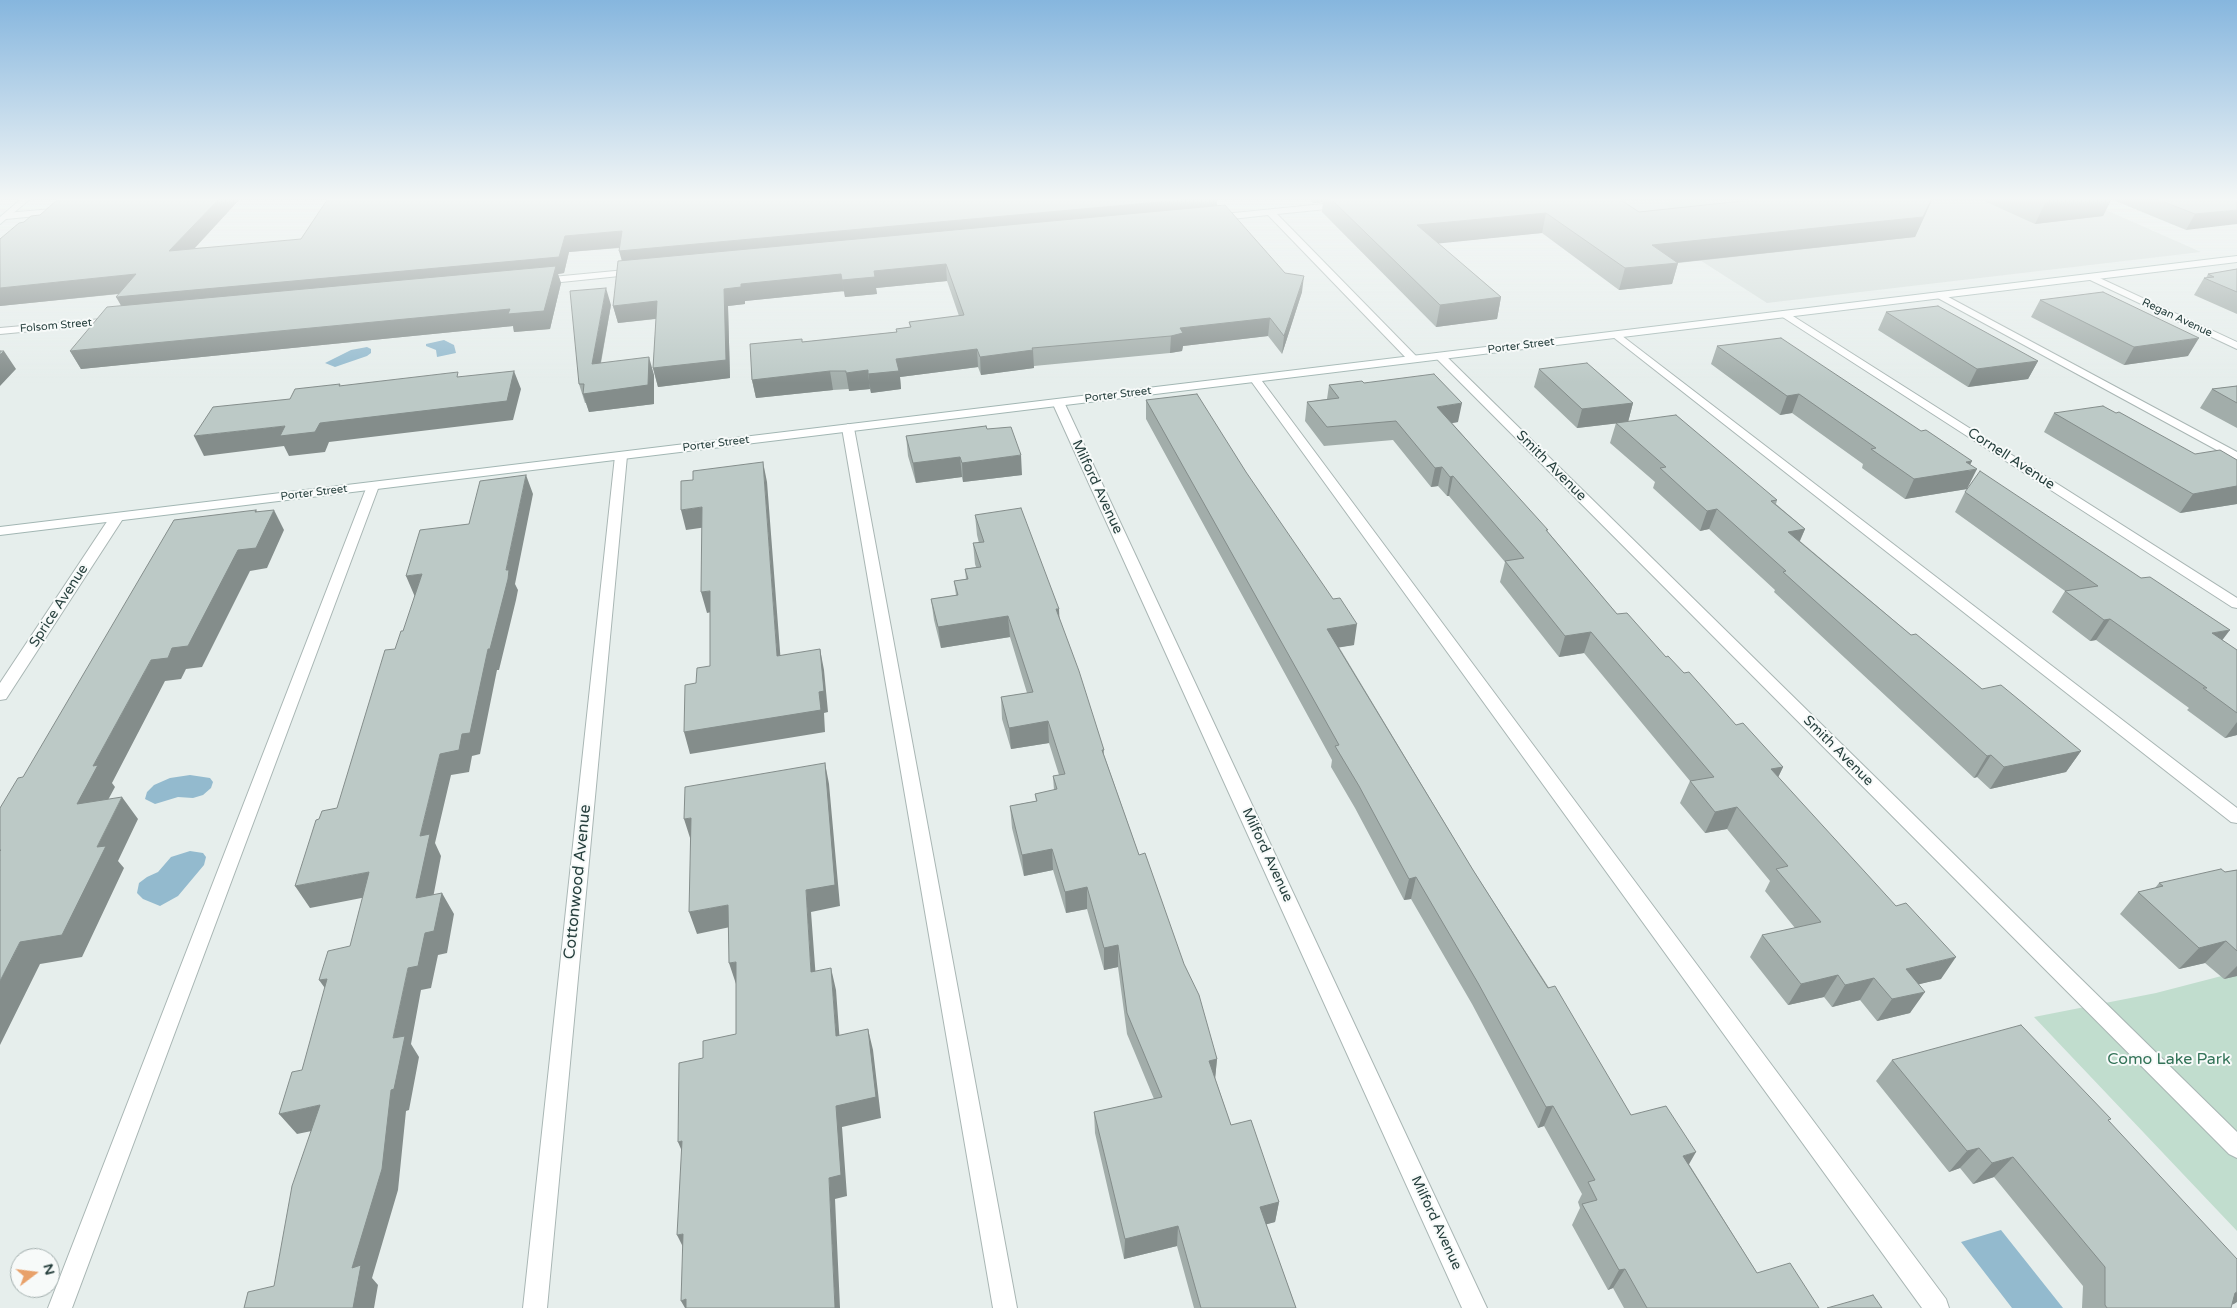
<!DOCTYPE html>
<style>
body{margin:0}
#map{position:relative;width:2237px;height:1308px;overflow:hidden;background:#e6eeec;font-family:"Varela Round",sans-serif}
canvas{display:block}
.north{position:absolute;left:10px;top:1248px;width:50px;height:50px;box-sizing:border-box;background:#f7faf9;border:1px solid #a3afae;border-radius:50%;rotate:75deg;font-size:14px;font-weight:700;line-height:20px;text-align:center;color:#263f3d}
.north::after{content:'';display:block;margin:auto;width:18px;height:22px;background:#e8a16a;clip-path:polygon(50% 0,100% 100%,50% 72%,0 100%)}
</style>
<div id="map">
<canvas width="2237" height="1308"></canvas>
<div class="north">N</div>
</div>
<script>
const context = document.querySelector('canvas').getContext('2d');
context.lineJoin = 'round';
function fill(path, color) { context.fillStyle = color; context.fill(path, 'evenodd'); }
const poly = rows => new Path2D(rows.map(r => 'M' + r).join(''));
function strokePath(path, color, width, dash) { context.strokeStyle = color; context.lineWidth = width; context.lineCap = dash ? 'butt' : 'round'; context.setLineDash(dash || []); context.stroke(path); }
function drawText(font, color, halo, rows, align = 'center') {
  context.font = font + ' "Varela Round",sans-serif'; context.lineWidth = 4; context.setLineDash([]); context.textBaseline = 'middle'; context.strokeStyle = halo; context.fillStyle = color; for (const [text, x, y, turn = 0] of rows) {
    context.save(); context.translate(x, y); context.rotate((+turn || 0) * Math.PI / 180); context.textAlign = isNaN(turn) ? turn : align; if (halo) context.strokeText(text, 0, 0); context.fillText(text, 0, 0); context.restore();
  }
}
fill(poly([
 [1606,200,2105,200,2088,202,2201,252,1767,303]
]), '#d4dedb');
fill(poly([
 [1680,200,1704,200,1723,212,1684,216,1662,203],
 [2237,972,2237,1231,2034,1017,2156,993]
]), '#c1ddce');
fill(poly([
 [444,340,454,345,456,353,437,357,436,350,426,346,426,344],
 [367,347,371,349,371,353,367,356,335,367,325,363,351,350],
 [190,775,210,778,213,782,211,788,203,795,193,798,178,797,155,804,145,799,147,792,154,785,170,778],
 [190,851,203,853,206,857,204,865,178,896,160,906,143,899,137,893,139,883,147,877,158,872,171,857],
 [2001,1230,2063,1308,2012,1308,1961,1242]
]), '#93bace');
const lane = poly([
 [1939,292,2237,452,2237,461,1936,297,1934,295,1939,292],
 [1617,332,2237,808,2237,823,2231,822,1613,337,1613,333,1617,332],
 [1255,376,1259,377,1946,1299,1949,1308,1922,1308,1251,381,1250,379,1255,376],
 [848,424,854,428,1017,1308,993,1308,842,428,848,424],
 [373,482,379,486,72,1308,48,1308,367,486,373,482]
]);
const street = poly([
 [1343,202,1346,203,1346,207,1277,214,1417,357,1418,359,1417,361,1409,361,1268,215,1214,221,1210,218,1214,215,1343,202],
 [64,208,68,211,67,213,6,219,2,216,6,213,64,208],
 [636,269,641,272,639,274,542,284,537,281,542,278,636,269],
 [2091,274,2237,342,2237,349,2088,279,2088,275,2091,274],
 [1785,311,2237,598,2237,608,2232,607,1781,316,1781,312,1785,311],
 [113,318,117,319,117,323,0,334,0,328,113,318],
 [1440,353,1444,354,2237,1132,2237,1158,2229,1154,1436,358,1436,354,1440,353],
 [1058,399,1064,402,1487,1308,1462,1308,1052,402,1058,399],
 [621,452,627,456,547,1308,523,1308,615,456,621,452],
 [117,513,124,517,6,699,0,700,0,683,110,517,117,513]
]);
const secondary = poly([
 [20,200,29,200,0,224,0,217,20,200],
 [2237,256,2237,262,0,535,0,527,2237,256]
]);
strokePath(lane, '#a9b6b4', 2);
strokePath(street, '#a9b6b4', 2);
strokePath(secondary, '#a2b6b3', 2);
fill(lane, '#fff');
fill(street, '#fff');
fill(secondary, '#fff');
fill(poly([
 [62,200,239,200,195,248,1217,200,1217,206,1285,273,1302,292,1282,354,1268,336,1183,346,1182,351,1170,353,1034,366,1034,368,981,375,978,367,900,377,901,389,871,393,870,389,849,391,849,389,833,390,756,398,752,380,802,342,896,332,896,329,910,327,909,322,959,316,947,281,876,288,877,294,845,297,844,291,745,301,745,304,728,306,730,378,658,387,653,368,656,319,618,323,613,306,622,260,620,248,569,252,564,273,558,274,561,283,550,329,514,332,513,326,81,369,70,351,121,306,119,294,0,306,0,239,24,222,40,215],
 [1310,200,1621,200,1639,212,1752,200,1932,200,1915,237,1678,263,1672,284,1619,290,1542,233,1438,243,1501,297,1497,319,1436,327,1322,212,1323,202,1313,203],
 [1982,200,2111,200,2103,216,2035,224],
 [2113,200,2237,200,2186,230],
 [2237,269,2237,314,2194,295,2204,278,2206,278,2208,274],
 [2040,300,2188,356,2124,365,2031,317],
 [611,305,601,363,654,375,654,404,589,412,586,403,585,403,579,384],
 [1886,312,2038,361,2028,379,1968,387,1878,330],
 [1717,346,1970,465,1967,489,1905,499,1862,468,1863,464,1792,413,1780,415,1711,364],
 [1539,369,1633,403,1628,422,1577,428,1534,387],
 [1364,383,1458,422,1452,423,1548,532,1617,614,1684,673,1736,725,1783,767,1778,777,1941,979,1919,984,1910,1013,1877,1021,1860,1000,1832,1007,1824,997,1788,1005,1750,957,1762,935,1795,928,1765,891,1770,881,1727,829,1705,833,1680,803,1690,781,1584,653,1559,657,1500,582,1505,562,1449,496,1447,496,1438,486,1431,487,1393,440,1324,446,1305,421,1307,402,1327,399,1329,385],
 [2237,386,2237,428,2200,408,2212,389],
 [1146,400,1354,645,1339,647,1473,870,1631,1115,1689,1164,1757,1273,1819,1308,1624,1308,1613,1288,1608,1290,1572,1225,1580,1208,1578,1202,1582,1194,1544,1126,1538,1128,1472,1004,1411,899,1404,900,1355,808,1331,767,1332,760,1146,419],
 [2054,413,2195,454,2237,460,2237,504,2180,513,2044,432],
 [1616,423,1777,500,1776,504,1805,529,1800,541,1911,635,1982,689,2081,751,2066,772,1990,789,1977,777,1974,778,1774,592,1775,590,1709,529,1700,531,1653,488,1655,482,1610,443],
 [987,429,1022,475,963,482,962,477,916,483,908,456,906,436],
 [1965,492,2222,640,2237,650,2237,735,2225,738,2187,710,2189,708,2096,640,2090,641,2052,612,2065,591,1955,512],
 [975,515,1059,618,1104,750,1104,755,1139,855,1217,1059,1215,1078,1231,1125,1279,1202,1275,1222,1266,1224,1296,1308,1194,1308,1177,1246,1124,1259,1095,1133,1094,1112,1154,1099,1127,1034,1118,967,1104,970,1087,909,1066,913,1053,870,1024,876,1012,828,1010,806,1036,801,1035,794,1054,790,1053,776,1059,775,1049,743,1011,749,1002,719,1001,697,1027,693,1010,637,941,648,934,620,931,599,956,595,954,581,966,579,965,569,976,567,975,564,973,543,979,543,977,535],
 [2237,870,2237,976,2224,979,2205,963,2179,969,2120,914,2138,892,2155,888,2159,883],
 [1892,1060,2109,1121,2234,1304,2232,1304,2231,1308,2082,1308,2083,1286,1994,1177,1973,1184,1960,1168,1949,1172,1876,1081]
]), '#a2adaa');
fill(poly([
 [218,200,239,200,177,267,169,251],
 [1181,200,1217,200,1217,212,624,268,619,251],
 [1314,200,1323,200,1323,202,1313,203],
 [1932,200,1915,237,1646,266,1652,245],
 [2049,200,2111,200,2103,216,2035,224,2046,201],
 [2237,210,2237,224,2186,230,2195,214],
 [1546,213,1542,233,1414,246,1417,225],
 [622,231,626,247,569,252,564,273,558,274,561,283,550,329,514,332,513,326,81,369,70,351,510,309,554,274,126,314,116,297,565,236],
 [1678,263,1672,284,1619,290,1625,268],
 [946,264,947,281,876,288,877,294,845,297,842,280,874,271],
 [136,274,145,291,0,306,0,288],
 [841,274,844,291,745,301,745,304,728,306,730,378,658,387,653,368,724,289,741,284],
 [1304,276,1302,292,1282,354,1284,336],
 [606,288,611,305,597,382,592,364],
 [1501,297,1497,319,1436,327,1440,305],
 [657,301,662,318,618,323,613,306],
 [1270,318,1268,336,1183,346,1182,351,1170,353,1171,336,1180,328],
 [2199,338,2188,356,2124,365,2134,347],
 [977,349,978,367,900,377,901,389,871,393,868,374,896,359],
 [1033,350,1034,368,981,375,980,357],
 [4,351,16,369,0,386,0,355],
 [649,357,654,375,654,404,589,412,583,394],
 [2038,361,2028,379,1968,387,1977,369],
 [868,370,870,389,849,391,846,373],
 [514,371,521,389,513,420,329,442,325,452,289,456,284,446,204,456,194,436,285,426,320,423],
 [830,371,833,390,756,398,752,380],
 [1799,394,1792,413,1780,415,1787,396],
 [1462,403,1458,422,1434,426,1437,407],
 [1633,403,1628,422,1577,428,1582,409],
 [1021,455,1022,475,963,482,962,463],
 [960,457,962,477,916,483,913,463],
 [1972,461,1967,471,1977,469,1967,489,1905,499,1914,479,1966,462],
 [763,462,767,482,782,677,777,656],
 [1442,467,1438,486,1431,487,1435,468],
 [526,475,533,494,515,584,518,590,516,600,499,670,497,670,480,754,472,756,469,772,451,775,435,843,441,856,429,919,416,898,420,836,440,754,462,734,488,649,506,570],
 [1453,476,1449,496,1447,496,1450,477],
 [2237,483,2237,504,2180,513,2193,494],
 [702,507,707,527,686,530,681,510],
 [1717,509,1709,529,1700,531,1707,511],
 [256,510,265,527,274,510,284,530,267,568,250,571,202,667,186,669,181,679,165,681,112,783,115,787,94,826,77,804,93,766,151,660,172,648],
 [1805,529,1796,549,1788,532],
 [422,574,415,597,406,576],
 [710,591,716,611,707,613,701,592],
 [1056,609,1059,609,1060,629],
 [1008,616,1010,637,941,648,938,627],
 [2110,619,2096,640,2090,641,2104,620],
 [1357,624,1354,645,1324,650,1327,629],
 [2230,630,2214,651,2212,633],
 [1591,632,1584,653,1559,657,1565,636],
 [820,649,824,670,828,712,824,713,825,732,690,754,684,732],
 [1048,721,1049,743,1011,749,1009,728],
 [2237,722,2237,735,2225,738],
 [2081,751,2066,772,1990,789,2004,767],
 [1991,755,1977,777,1974,778,1987,756],
 [825,763,829,784,840,906,811,912,817,993,811,972,806,890],
 [1783,767,1773,788,1771,769],
 [122,797,138,819,118,861,124,868,82,957,40,964,0,1045,0,981,20,942,97,847],
 [1737,807,1727,829,1705,833,1715,812],
 [691,818,691,841,684,819],
 [1052,849,1053,870,1024,876,1022,855],
 [369,872,382,894,310,908,295,886],
 [1416,877,1411,899,1404,900,1409,879],
 [1087,887,1087,909,1066,913,1065,892],
 [442,893,454,914,447,953,438,955,431,988,421,990,411,1044,419,1057,409,1110,406,1111,398,1190,372,1278,378,1285,374,1308,353,1308,352,1268,391,1090,393,1038,408,968,425,933],
 [728,905,735,926,697,934,689,912],
 [2226,941,2205,963,2179,969,2199,948],
 [1118,945,1118,967,1104,970,1104,948],
 [1956,957,1941,979,1891,991,1906,969],
 [736,962,736,984,729,963],
 [2237,966,2237,976,2224,979],
 [831,968,836,990,841,1057,836,1036],
 [1838,975,1824,997,1788,1005,1801,984],
 [1874,978,1860,1000,1832,1007,1845,985],
 [327,979,335,1002,319,980],
 [1925,992,1910,1013,1877,1021,1892,999],
 [868,1029,873,1050,881,1118,842,1127,847,1196,835,1199,840,1308,835,1308,829,1178,836,1106],
 [1217,1059,1215,1080,1209,1061],
 [320,1105,336,1126,297,1134,279,1114],
 [1553,1106,1544,1126,1538,1128,1546,1107],
 [682,1141,687,1163,678,1142],
 [1979,1148,1960,1168,1949,1172,1967,1151],
 [1696,1152,1684,1173,1683,1156],
 [2013,1157,1994,1177,1973,1184,1992,1163],
 [1279,1202,1275,1222,1257,1227,1260,1207],
 [1178,1226,1177,1246,1124,1259,1125,1239],
 [683,1234,687,1255,677,1235],
 [1625,1269,1613,1288,1608,1290,1619,1270],
 [2237,1292,2237,1302,2234,1304,2221,1308,2235,1293],
 [686,1299,691,1308,685,1308,681,1301]
]), '#848d8b');
const building = poly([
 [57,200,218,200,169,251,301,239,327,200,1181,200,619,251,622,231,565,236,559,257,116,297,136,274,0,288,0,239,19,223,24,222,31,216,40,215,57,200],
 [1332,200,1621,200,1639,212,1752,200,1931,200,1923,217,1652,245,1678,263,1625,268,1546,213,1417,225,1501,297,1440,305,1332,200],
 [2159,200,2237,200,2237,210,2195,214,2159,200],
 [1225,205,1285,273,1304,276,1284,336,1270,318,1180,328,1183,333,1171,336,1032,348,1033,350,980,357,977,349,896,359,899,371,868,374,868,370,846,373,846,371,830,371,752,380,750,344,802,339,802,342,897,332,896,329,911,327,909,322,964,315,946,264,874,271,875,277,842,280,841,274,741,284,741,287,724,289,726,360,653,368,657,301,613,306,618,261,1225,205],
 [556,266,544,311,508,314,510,309,70,351,107,307,556,266],
 [2237,269,2237,292,2204,278,2214,277,2208,274,2237,269],
 [606,288,592,364,649,357,648,385,583,394,584,384,579,384,570,291,606,288],
 [2103,292,2199,338,2134,347,2040,300,2103,292],
 [1938,306,2038,361,1977,369,1886,312,1938,306],
 [1781,338,1921,431,1926,430,1972,461,1966,462,1977,469,1914,479,1871,449,1876,448,1799,394,1787,396,1717,346,1781,338],
 [0,351,4,351,0,355,0,351],
 [1587,363,1633,403,1582,409,1539,369,1587,363],
 [514,371,507,401,320,423,315,432,280,436,285,426,194,436,213,407,290,399,295,389,340,384,339,386,458,372,457,377,514,371],
 [1434,374,1462,403,1437,407,1548,530,1546,530,1617,614,1627,613,1666,657,1668,656,1684,673,1689,672,1736,725,1743,723,1783,767,1771,769,1896,906,1906,903,1956,957,1906,969,1925,992,1892,999,1874,978,1845,985,1838,975,1801,984,1762,935,1821,922,1776,869,1788,866,1737,807,1715,812,1690,781,1714,777,1591,632,1565,636,1505,561,1524,558,1453,476,1450,477,1442,467,1435,468,1396,421,1327,427,1307,402,1339,398,1329,385,1362,381,1364,383,1434,374],
 [2237,386,2237,403,2212,389,2237,386],
 [1197,394,1246,472,1333,599,1340,598,1357,624,1327,629,1473,870,1548,988,1555,986,1631,1115,1666,1106,1696,1152,1683,1156,1757,1273,1790,1263,1819,1308,1647,1308,1625,1269,1619,1270,1582,1204,1597,1200,1588,1182,1595,1180,1553,1106,1546,1107,1478,983,1416,877,1409,879,1359,786,1335,746,1339,745,1146,400,1197,394],
 [2103,406,2116,413,2119,412,2195,454,2220,450,2237,460,2237,486,2193,494,2054,413,2103,406],
 [1676,415,1777,500,1771,501,1805,529,1788,532,1911,635,1916,634,1982,689,2001,685,2081,751,2004,767,1991,755,1987,756,1783,572,1786,571,1717,509,1707,511,1660,468,1666,467,1616,423,1676,415],
 [986,426,987,429,1011,427,1021,455,962,463,960,457,913,463,906,436,986,426],
 [763,462,777,656,820,649,824,691,819,692,821,710,684,732,685,685,696,683,697,668,710,666,710,591,701,592,702,507,681,510,681,481,693,480,693,471,763,462],
 [1980,471,2141,578,2150,577,2230,630,2212,633,2237,650,2237,713,2203,688,2207,688,2110,619,2104,620,2065,591,2098,586,1965,492,1980,471],
 [526,475,506,570,509,570,508,579,490,649,488,649,470,733,462,734,459,750,440,754,420,836,430,834,416,898,442,893,434,931,425,933,418,966,408,968,393,1038,405,1036,394,1089,391,1090,382,1169,352,1268,361,1265,353,1308,244,1308,248,1292,274,1286,292,1186,320,1105,279,1114,292,1072,302,1070,327,979,319,980,328,951,350,946,369,872,295,886,316,820,319,819,322,811,337,808,385,650,395,649,401,631,403,631,422,574,406,576,420,530,469,524,480,481,526,475],
 [1021,508,1059,609,1056,609,1079,671,1104,750,1102,750,1139,855,1145,853,1184,964,1199,995,1217,1059,1209,1061,1231,1125,1251,1120,1279,1202,1260,1207,1296,1308,1201,1308,1178,1226,1125,1239,1094,1112,1162,1097,1127,1013,1118,945,1104,948,1087,887,1065,892,1052,849,1022,855,1010,806,1037,801,1035,794,1057,789,1053,776,1065,774,1048,721,1009,728,1001,697,1033,692,1008,616,938,627,931,599,958,595,954,581,968,579,965,569,981,567,973,543,984,542,975,515,1021,508],
 [256,510,255,512,274,510,256,548,238,550,188,646,172,648,168,658,151,660,93,766,98,765,77,804,122,797,97,847,106,846,62,935,20,942,0,981,0,851,1,850,0,850,0,808,18,778,23,777,174,520,256,510],
 [825,763,835,885,806,890,811,972,831,968,836,1036,868,1029,876,1097,836,1106,841,1175,829,1178,835,1308,686,1308,686,1299,681,1301,683,1234,677,1235,682,1141,678,1142,679,1063,703,1058,703,1041,736,1034,736,962,729,963,728,905,689,912,691,818,684,819,685,787,825,763],
 [2221,869,2225,872,2237,870,2237,951,2226,941,2199,948,2138,892,2163,886,2159,883,2221,869],
 [2021,1025,2111,1119,2108,1120,2237,1259,2237,1292,2235,1293,2231,1308,2107,1308,2105,1305,2105,1267,2013,1157,1992,1163,1979,1148,1967,1151,1892,1060,2021,1025],
 [1873,1295,1882,1308,1827,1308,1873,1295]
]);
fill(building, '#bcc9c6');
strokePath(building, '#848d8b', 1);
const sky = context.createLinearGradient(0, 0, 0, 383);
sky.addColorStop(0, '#86b6de');
sky.addColorStop(0.52, '#f4f7f6');
sky.addColorStop(1, '#f4f7f600');
context.fillStyle = sky;
context.fillRect(0, 0, 2237, 383);
drawText('11px', '#263f3d', '#f7faf9', [
 ["Regan Avenue",2177,318,25],
 ["Folsom Street",56,326,-5],
 ["Porter Street",1521,346,-7],
 ["Porter Street",1118,395,-7],
 ["Porter Street",716,444,-7],
 ["Porter Street",314,493,-7]
]);
drawText('14px', '#263f3d', '#f7faf9', [
 ["Cornell Avenue",2011,459,33],
 ["Smith Avenue",1551,466,45],
 ["Milford Avenue",1097,487,65],
 ["Sprice Avenue",59,606,-57],
 ["Smith Avenue",1838,751,45],
 ["Milford Avenue",1267,855,65],
 ["Milford Avenue",1436,1223,65]
]);
drawText('16px', '#263f3d', '#f7faf9', [
 ["Cottonwood Avenue",578,882,-84]
]);
drawText('16px', '#337358', '#f7faf9', [
 ["Como Lake Park",2169,1060]
]);
</script>
